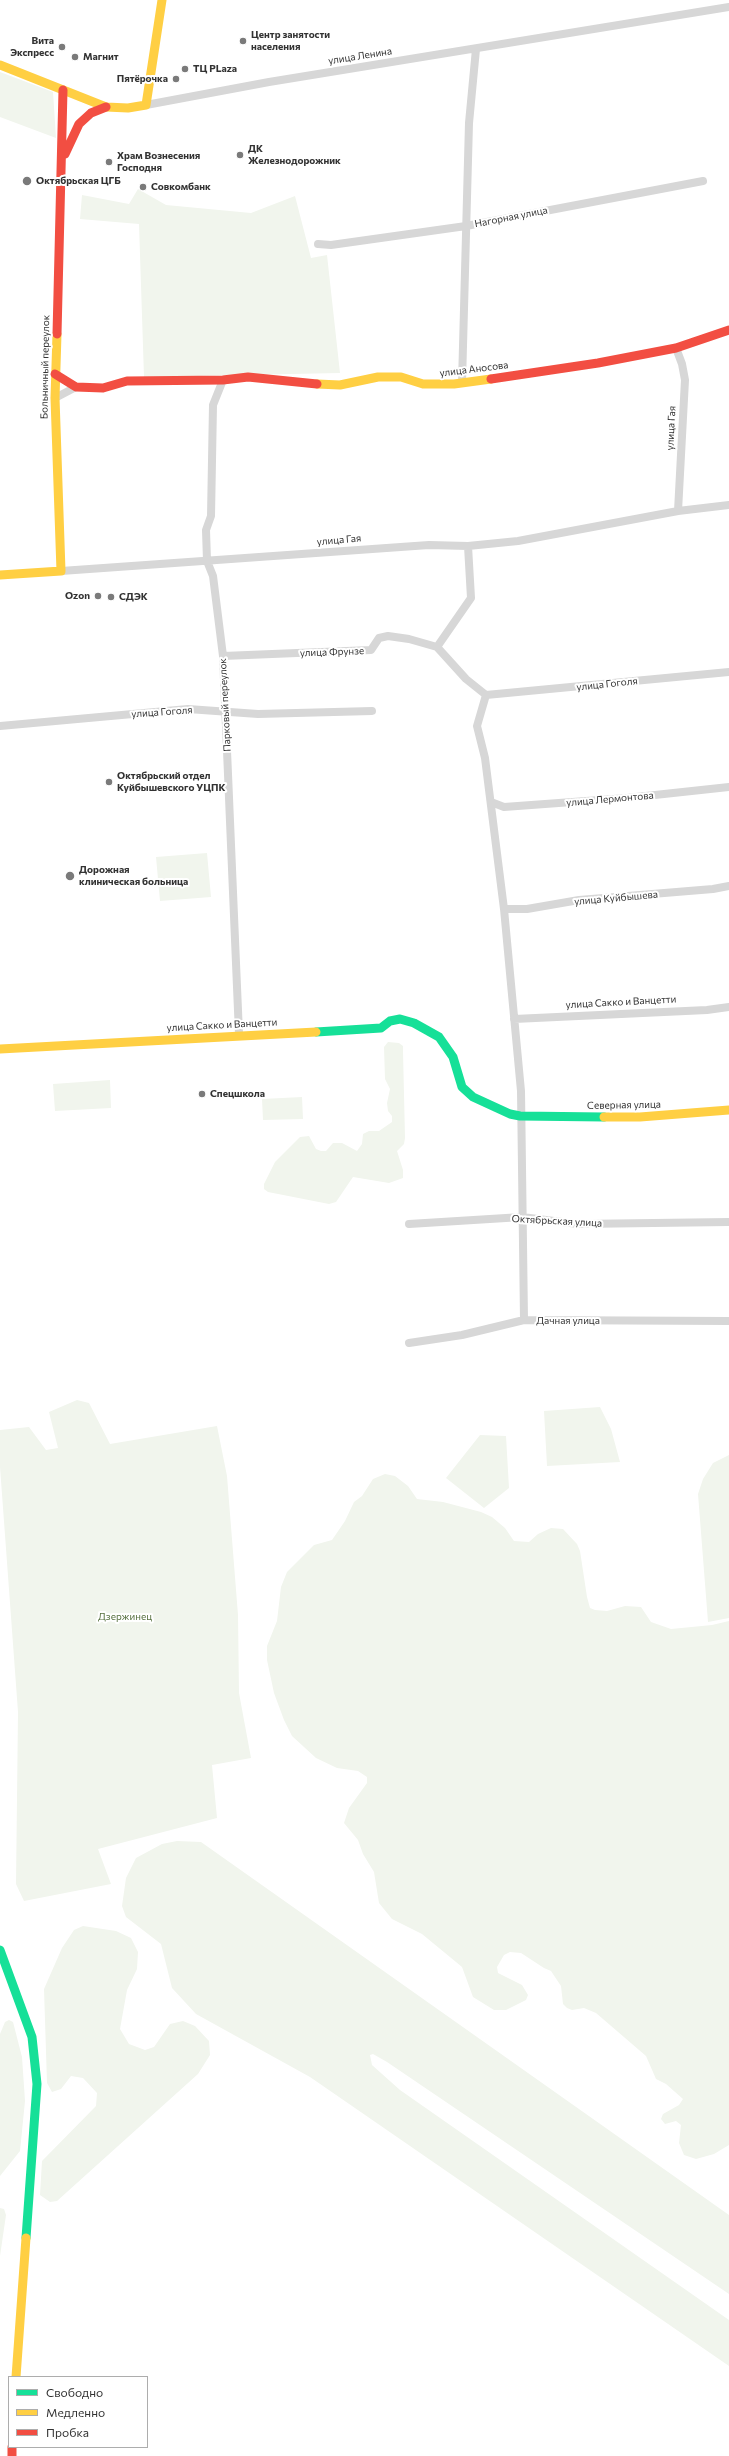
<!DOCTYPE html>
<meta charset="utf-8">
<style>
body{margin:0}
#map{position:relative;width:729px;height:2456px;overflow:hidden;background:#fff;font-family:Commissioner,sans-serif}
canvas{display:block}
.legend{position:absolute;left:8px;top:2376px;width:140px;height:72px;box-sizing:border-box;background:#fff;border:1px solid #adadad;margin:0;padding:5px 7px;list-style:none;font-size:12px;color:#333}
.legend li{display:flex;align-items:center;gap:8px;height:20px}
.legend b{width:20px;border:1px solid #adadad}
</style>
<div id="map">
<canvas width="729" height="2456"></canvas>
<ul class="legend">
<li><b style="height:5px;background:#16e098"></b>Свободно</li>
<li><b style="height:5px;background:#ffcf43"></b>Медленно</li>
<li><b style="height:5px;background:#f24e42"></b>Пробка</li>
</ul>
</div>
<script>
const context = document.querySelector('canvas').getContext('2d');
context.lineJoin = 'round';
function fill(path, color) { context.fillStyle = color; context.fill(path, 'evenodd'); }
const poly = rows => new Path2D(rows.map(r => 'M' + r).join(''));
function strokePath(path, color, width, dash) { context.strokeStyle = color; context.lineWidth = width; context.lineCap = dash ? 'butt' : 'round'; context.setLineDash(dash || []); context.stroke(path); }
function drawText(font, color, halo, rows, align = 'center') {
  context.font = font + ' Commissioner,sans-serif'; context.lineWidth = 4; context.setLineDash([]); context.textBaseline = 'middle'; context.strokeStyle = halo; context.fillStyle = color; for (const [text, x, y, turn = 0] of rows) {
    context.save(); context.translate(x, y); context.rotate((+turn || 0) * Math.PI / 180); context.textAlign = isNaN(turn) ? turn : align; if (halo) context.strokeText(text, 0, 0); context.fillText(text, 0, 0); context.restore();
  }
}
fill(poly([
 [0,72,53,92,56,138,0,117],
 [138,189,166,205,251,213,295,196,311,258,327,255,340,373,144,377,139,224,80,219,82,195,129,204],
 [207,853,211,897,160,901,156,857],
 [388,1042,399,1043,403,1046,403,1051,405,1138,404,1144,397,1151,403,1170,403,1178,389,1183,353,1177,336,1202,329,1204,268,1192,264,1189,264,1184,275,1162,300,1137,309,1136,316,1149,321,1151,326,1151,333,1143,342,1143,357,1151,362,1144,363,1134,369,1131,379,1131,392,1122,392,1116,388,1111,387,1103,390,1089,385,1079,384,1047],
 [110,1080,111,1108,55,1111,53,1084],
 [302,1097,303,1119,263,1120,262,1099],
 [77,1400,89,1403,110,1444,217,1426,227,1476,238,1615,239,1693,251,1758,212,1765,217,1818,98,1849,111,1884,24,1901,16,1884,18,1712,0,1467,0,1430,29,1427,46,1450,58,1448,49,1412],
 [600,1407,611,1429,620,1462,547,1466,544,1411],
 [480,1435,506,1436,509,1488,484,1508,446,1478],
 [729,1455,729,1618,708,1622,698,1494,703,1479,713,1463],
 [385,1474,395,1476,408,1486,417,1499,443,1502,481,1512,492,1517,505,1528,514,1541,529,1542,538,1534,551,1528,563,1529,577,1544,580,1551,587,1597,590,1608,595,1610,607,1611,625,1606,641,1607,651,1622,671,1629,712,1625,729,1621,729,2145,714,2154,696,2159,684,2155,679,2143,681,2125,676,2121,665,2124,661,2119,663,2114,679,2105,683,2099,666,2084,656,2079,646,2056,596,2013,584,2008,572,2010,567,2008,563,2004,561,1986,551,1971,544,1968,521,1953,510,1952,504,1955,497,1967,498,1973,522,1985,528,1995,526,2000,506,2010,494,2010,473,1997,462,1967,456,1962,422,1934,392,1919,379,1903,374,1872,363,1854,358,1840,344,1823,349,1808,367,1783,367,1777,358,1771,337,1768,316,1758,292,1736,284,1720,274,1693,267,1660,267,1646,277,1621,281,1587,287,1572,314,1545,332,1540,345,1521,354,1502,362,1496,373,1479],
 [177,1841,201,1842,729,2215,729,2294,387,2062,373,2054,370,2055,372,2065,400,2090,729,2320,729,2366,310,2077,196,2014,172,1988,161,1944,126,1917,122,1906,126,1878,136,1858,162,1844],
 [83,1926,116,1931,131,1938,138,1952,137,1969,127,1990,120,2029,129,2044,145,2050,154,2047,170,2024,183,2021,195,2026,209,2041,210,2055,198,2074,57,2201,50,2202,40,2195,42,2161,96,2106,97,2093,83,2078,71,2076,61,2089,52,2092,47,2083,44,1989,62,1948,74,1930],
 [9,2020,13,2022,22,2057,25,2101,20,2151,0,2176,0,2034,5,2022],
 [0,2208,4,2209,6,2215,0,2256]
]), '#f1f5ed');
strokePath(poly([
 [146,105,269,82,729,7],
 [318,244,331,245,466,226,703,181],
 [676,348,682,364,685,380,678,511],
 [223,380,213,405,211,516,206,530,207,561,213,576,223,656,239,1034],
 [462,383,469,123,476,49],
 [55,398,76,387],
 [61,571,429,545,468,546,518,541,678,511,729,505],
 [437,647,471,598,468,546],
 [223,656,371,650,379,638,388,636,409,639,437,647,466,679,486,695],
 [486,695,477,726,485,758,504,909,521,1091,524,1320],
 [486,695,729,672],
 [0,726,188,709,258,714,372,711],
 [491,802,504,807,627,798,729,787],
 [504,909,527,909,579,900,713,889,729,886],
 [514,1019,707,1010,729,1007],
 [409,1224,522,1217,578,1224,729,1222],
 [409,1343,462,1335,524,1320,729,1321]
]), '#d7d7d7', 8);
strokePath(poly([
 [316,1032,381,1028,390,1021,400,1019,414,1023,439,1037,453,1057,462,1087,473,1097,510,1114,520,1116,604,1117],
 [0,1950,32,2037,37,2084,26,2238]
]), '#16e098', 9);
strokePath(poly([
 [0,65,106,107,128,108,146,105,162,0],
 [317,384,340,385,378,377,401,377,423,384,454,384,491,379],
 [0,575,61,571,55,398,57,334],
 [0,1049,316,1032],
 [604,1117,640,1117,729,1110],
 [16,2377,26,2238]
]), '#ffcf43', 9);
strokePath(poly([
 [65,154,79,124,91,113,106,107],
 [57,334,63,90],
 [55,374,76,387,103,388,127,381,223,380,248,377,317,384],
 [491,379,598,363,676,348,729,330],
 [12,2447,12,2456]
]), '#f24e42', 9);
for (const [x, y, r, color] of [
 [243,41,4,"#7a7a7a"],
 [62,47,4,"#7a7a7a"],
 [75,57,4,"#7a7a7a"],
 [185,69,4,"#7a7a7a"],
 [176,79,4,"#7a7a7a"],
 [240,155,4,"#7a7a7a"],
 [109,162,4,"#7a7a7a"],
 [27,181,5,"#7a7a7a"],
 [143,187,4,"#7a7a7a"],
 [98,596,4,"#7a7a7a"],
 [111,597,4,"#7a7a7a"],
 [109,782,4,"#7a7a7a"],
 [70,876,5,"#7a7a7a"],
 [202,1094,4,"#7a7a7a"]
]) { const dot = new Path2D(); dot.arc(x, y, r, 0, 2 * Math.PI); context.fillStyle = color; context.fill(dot); strokePath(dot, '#fff', 1.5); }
drawText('bold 10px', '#333', '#fff', [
 ["Центр занятости",251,35],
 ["населения",251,47],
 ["Вита",54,41,"right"],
 ["Экспресс",54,53,"right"],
 ["Магнит",83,57],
 ["ТЦ PLaza",193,69],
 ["Пятёрочка",168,79,"right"],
 ["ДК",248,149],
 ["Железнодорожник",248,161],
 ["Храм Вознесения",117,156],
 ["Господня",117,168],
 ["Октябрьская ЦГБ",36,181],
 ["Совкомбанк",151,187],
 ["Ozon",90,596,"right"],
 ["СДЭК",119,597],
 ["Октябрьский отдел",117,776],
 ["Куйбышевского УЦПК",117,788],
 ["Дорожная",79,870],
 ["клиническая больница",79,882],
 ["Спецшкола",210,1094]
], 'left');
drawText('10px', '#333', '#fff', [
 ["улица Ленина",360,56,-9],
 ["Нагорная улица",511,217,-11],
 ["Больничный переулок",45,367,-89],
 ["улица Аносова",474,369,-7],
 ["улица Гая",671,428,-87],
 ["улица Гая",339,540,-5],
 ["улица Фрунзе",332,652,-2],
 ["улица Гоголя",607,684,-6],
 ["Парковый переулок",225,705,-93],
 ["улица Гоголя",162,712,-4],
 ["улица Лермонтова",610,799,-5],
 ["улица Куйбышева",616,898,-5],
 ["улица Сакко и Ванцетти",621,1002,-3],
 ["улица Сакко и Ванцетти",222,1025,-3],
 ["Северная улица",624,1105,-1],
 ["Октябрьская улица",557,1221,3],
 ["Дачная улица",568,1321]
]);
drawText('10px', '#56703f', '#fff', [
 ["Дзержинец",125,1617]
]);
</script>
